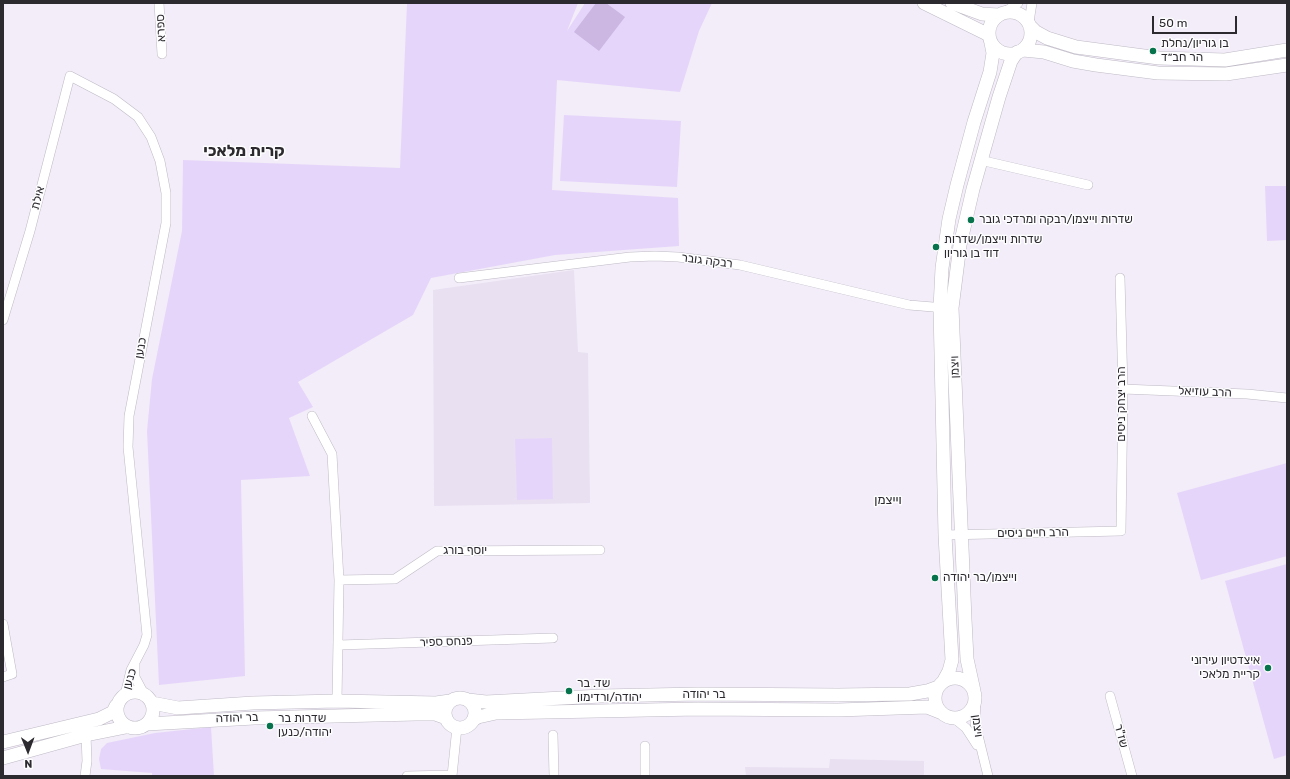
<!DOCTYPE html>
<meta charset="utf-8">
<style>
body{margin:0}
#map{position:relative;width:1290px;height:779px;overflow:hidden;background:#f2edf8;font-family:Rubik,sans-serif}
canvas{display:block}
.frame{position:absolute;inset:0;border:4px solid #2c2a2e;pointer-events:none}
.north{position:absolute;left:8px;top:731px;width:40px;height:40px;-webkit-text-stroke:3px #fdfcfe;paint-order:stroke;rotate:179deg;font-size:11px;font-weight:700;line-height:16px;text-align:center;color:#2c2a2e}
.north::after{content:'';display:block;margin:auto;width:14px;height:18px;background:#2c2a2e;clip-path:polygon(50% 0,100% 100%,50% 72%,0 100%)}
.scale{position:absolute;left:1152px;top:16px;width:85px;height:18px;box-sizing:border-box;border:2px solid #2c2a2e;border-top:0;padding-left:5px;font-size:12px;line-height:14px;white-space:nowrap;color:#2c2a2e;-webkit-text-stroke:3px #fdfcfe;paint-order:stroke}
</style>
<div id="map">
<canvas width="1290" height="779"></canvas>
<div class="frame"></div>
<div class="north">N</div>
<div class="scale">50 m</div>
</div>
<script>
const context = document.querySelector('canvas').getContext('2d');
context.lineJoin = 'round';
function fill(path, color) { context.fillStyle = color; context.fill(path, 'evenodd'); }
const poly = rows => new Path2D(rows.map(r => 'M' + r).join(''));
function strokePath(path, color, width, dash) { context.strokeStyle = color; context.lineWidth = width; context.lineCap = dash ? 'butt' : 'round'; context.setLineDash(dash || []); context.stroke(path); }
function drawText(font, color, halo, rows, align = 'center') {
  context.font = font + ' Rubik,"Noto Sans Hebrew",sans-serif'; context.lineWidth = 3; context.setLineDash([]); context.textBaseline = 'middle'; context.strokeStyle = halo; context.fillStyle = color; for (const [text, x, y, turn = 0] of rows) {
    context.save(); context.translate(x, y); context.rotate((+turn || 0) * Math.PI / 180); context.textAlign = isNaN(turn) ? turn : align; if (halo) context.strokeText(text, 0, 0); context.fillText(text, 0, 0); context.restore();
  }
}
fill(poly([
 [574,270,578,352,588,353,590,503,434,506,433,290],
 [830,759,924,761,924,776,746,776,745,767,829,768]
]), '#e9e0f2');
fill(poly([
 [407,3,578,3,567,31,585,3,712,3,699,31,680,92,557,80,552,190,678,198,679,246,555,255,431,278,413,315,298,382,313,407,289,418,310,476,241,480,245,676,159,685,147,431,152,379,182,231,183,160,400,168],
 [564,115,681,121,677,187,560,181],
 [1265,186,1287,186,1287,240,1267,241],
 [552,438,553,499,517,500,515,439],
 [1287,463,1287,556,1201,580,1177,493],
 [1287,564,1287,755,1274,759,1225,581],
 [211,727,214,776,152,776,152,773,101,769,99,759,101,749,107,743,155,733]
]), '#e6d5fa');
fill(poly([
 [596,3,606,3,625,17,599,51,574,32]
]), '#cbb7e2');
const street = poly([
 [159,3,162,54],
 [1005,12,1018,3],
 [1029,22,1032,3],
 [980,160,1088,185],
 [459,278,630,257,655,256,678,257,740,265,909,305,945,308],
 [3,320,30,231,70,76,114,99,138,117,151,137,160,161,166,193,166,223,129,416,128,447,147,635,144,645,131,670,125,695],
 [1123,389,1247,394,1287,398],
 [312,416,332,454,339,580,337,701],
 [945,535,1121,531,1123,389,1120,278],
 [339,580,395,579,437,551,600,550],
 [3,624,12,674,3,677],
 [339,645,553,638],
 [135,664,135,677,144,694],
 [1110,696,1132,776],
 [976,698,975,723,988,776],
 [955,719,966,728,977,745],
 [553,735,554,776],
 [85,776,87,761,86,735],
 [407,776,452,775],
 [452,776,457,727],
 [645,776,645,746]
]);
const secondary = poly([
 [924,3,989,35],
 [952,3,982,14,998,15],
 '989 33a21 21 0 1 1 42 0a21 21 0 1 1-42 0Z',
 [1030,26,1036,32,1047,38,1076,47,1159,58,1225,60,1287,50],
 [1023,50,1044,52,1073,61,1096,65,1158,73,1226,74,1287,65],
 '935 698a20 20 0 1 1 40 0a20 20 0 1 1-40 0Z',
 [943,682,949,671,952,660,945,535,940,308,942,268,949,219,957,185,974,122,990,72,993,53,991,43],
 [974,691,967,659,965,619,952,308,960,245,973,189,999,97,1011,61,1017,52],
 '117 710a18 18 0 1 1 36 0a18 18 0 1 1-36 0Z',
 '445 713a15 15 0 1 1 30 0a15 15 0 1 1-30 0Z',
 [468,700,486,702,601,696,698,694,838,695,910,694,927,691,938,687],
 [152,703,178,708,253,703,337,701,436,703,450,701],
 [473,720,478,717,496,713,698,709,838,710,927,707,942,713],
 [147,724,254,718,416,714,435,714,446,718],
 [3,742,99,719,113,712,116,706],
 [3,758,86,735,126,727]
]);
strokePath(street, '#bfbac5', 10);
strokePath(secondary, '#bfbac5', 14);
strokePath(street, '#fff', 9);
strokePath(secondary, '#fff', 13);
for (const [x, y, r, color] of [
 [1153,51,4,"#06734c"],
 [971,220,4,"#06734c"],
 [936,247,4,"#06734c"],
 [935,578,4,"#06734c"],
 [1268,668,4,"#06734c"],
 [569,691,4,"#06734c"],
 [270,726,4,"#06734c"]
]) { const dot = new Path2D(); dot.arc(x, y, r, 0, 2 * Math.PI); context.fillStyle = color; context.fill(dot); strokePath(dot, '#fdfcfe', 1.5); }
drawText('12px', '#2c2a2e', '#fdfcfe', [
 ["ספרא",161,28,-93],
 ["אילת",38,198,-75],
 ["רבקה גובר",707,261,7],
 ["כנען",141,348,-80],
 ["ויצמן",955,367,-92],
 ["הרב עוזיאל",1205,392,2],
 ["הרב יצחק ניסים",1122,404,-90],
 ["הרב חיים ניסים",1033,533,-1],
 ["יוסף בורג",465,551],
 ["פנחס ספיר",446,642,-2],
 ["כנען",130,679,-73],
 ["בר יהודה",704,695],
 ["בר יהודה",237,718,-2],
 ["ויצמן",977,726,82],
 ["שז\"ר",1121,736,75]
]);
drawText('12px', '#2c2a2e', '#fdfcfe', [
 ["בן גוריון/נחלת",1161,44],
 ["הר חב״ד",1161,58],
 ["שדרות וייצמן/רבקה ומרדכי גובר",979,220],
 ["שדרות וייצמן/שדרות",944,240],
 ["דוד בן גוריון",944,254],
 ["וייצמן/בר יהודה",943,578],
 ["איצדטיון עירוני",1260,661,"right"],
 ["קריית מלאכי",1260,675,"right"],
 ["שד. בר",577,684],
 ["יהודה/ורדימון",577,698],
 ["שדרות בר",278,719],
 ["יהודה/כנען",278,733]
], 'left');
drawText('13px', '#2c2a2e', '#fdfcfe', [
 ["וייצמן",888,500]
]);
drawText('bold 16px', '#2c2a2e', '#fdfcfe', [
 ["קרית מלאכי",244,151]
]);
</script>
